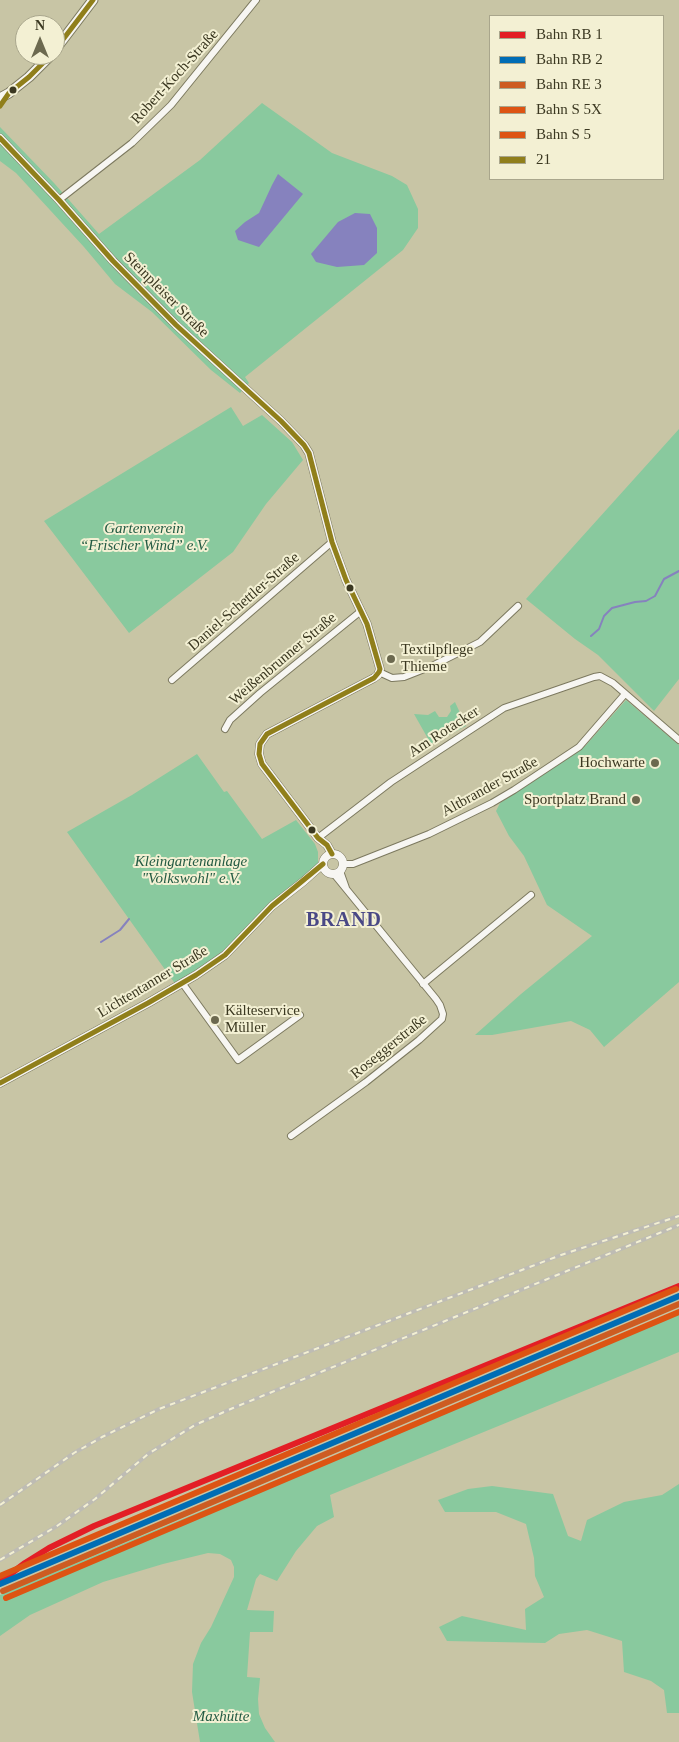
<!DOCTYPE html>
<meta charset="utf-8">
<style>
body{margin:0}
#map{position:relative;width:679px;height:1742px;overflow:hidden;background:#c8c5a5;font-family:Georgia,serif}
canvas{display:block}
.legend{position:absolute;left:489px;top:15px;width:175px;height:165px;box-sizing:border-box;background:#f3f0d3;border:1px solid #a9a68c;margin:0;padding:6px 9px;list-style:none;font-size:15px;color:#3b3821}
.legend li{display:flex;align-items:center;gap:10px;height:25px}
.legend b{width:25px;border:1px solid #a9a68c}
.north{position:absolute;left:15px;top:15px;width:50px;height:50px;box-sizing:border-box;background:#f3f0d3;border:1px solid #a9a68c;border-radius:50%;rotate:0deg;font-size:14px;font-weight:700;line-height:20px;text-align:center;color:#3b3821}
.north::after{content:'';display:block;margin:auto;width:18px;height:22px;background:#6c694f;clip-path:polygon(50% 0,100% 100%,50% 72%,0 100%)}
</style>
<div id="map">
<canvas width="679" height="1742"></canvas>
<ul class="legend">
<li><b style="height:6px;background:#e31e25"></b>Bahn RB 1</li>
<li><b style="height:6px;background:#006db5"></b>Bahn RB 2</li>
<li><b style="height:6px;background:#cd5c22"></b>Bahn RE 3</li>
<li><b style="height:6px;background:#dd5413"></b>Bahn S 5X</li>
<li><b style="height:6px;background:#dd5413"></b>Bahn S 5</li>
<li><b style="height:6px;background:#907f1b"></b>21</li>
</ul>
<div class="north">N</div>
</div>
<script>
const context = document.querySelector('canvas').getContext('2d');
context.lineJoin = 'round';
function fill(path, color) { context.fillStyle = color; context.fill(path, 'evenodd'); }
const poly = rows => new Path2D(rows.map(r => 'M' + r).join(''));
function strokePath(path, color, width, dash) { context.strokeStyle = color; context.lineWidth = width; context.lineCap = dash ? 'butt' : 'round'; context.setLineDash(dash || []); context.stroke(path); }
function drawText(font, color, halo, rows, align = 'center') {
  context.font = font + ' Georgia,serif'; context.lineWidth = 4; context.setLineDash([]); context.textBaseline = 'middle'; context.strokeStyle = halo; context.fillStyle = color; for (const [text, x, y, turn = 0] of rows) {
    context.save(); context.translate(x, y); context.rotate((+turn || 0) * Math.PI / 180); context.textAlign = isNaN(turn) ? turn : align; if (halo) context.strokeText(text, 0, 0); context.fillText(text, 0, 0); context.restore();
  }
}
fill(poly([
 [262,103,332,153,392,176,407,185,418,209,418,228,403,250,245,377,249,383,240,393,211,370,152,312,115,284,84,247,16,173,0,161,0,144,5,140,0,135,0,127,54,183,99,234,200,160],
 [231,407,243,426,262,415,292,442,303,460,266,504,233,552,129,633,44,521],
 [679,429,679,679,654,711,598,655,575,639,526,599],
 [626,700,679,745,679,982,604,1047,590,1030,571,1021,492,1035,475,1035,521,994,592,936,547,905,524,856,509,836,496,811,500,803,586,745],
 [455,702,466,726,431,744,414,714,428,715,435,711,439,717,447,717,451,711,450,706],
 [197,754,224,792,227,791,262,839,296,820,315,844,318,852,318,864,224,953,176,985,67,832,132,795],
 [679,1311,679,1352,330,1495,334,1517,317,1526,296,1551,277,1581,260,1574,256,1579,247,1610,274,1611,273,1632,250,1632,247,1677,260,1678,258,1699,259,1714,265,1728,275,1742,200,1742,192,1692,193,1664,201,1643,211,1627,234,1577,234,1567,231,1560,220,1554,208,1553,163,1564,103,1582,30,1615,0,1636,0,1595,269,1483,382,1438,533,1371],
 [679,1484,679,1713,667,1713,664,1690,651,1681,624,1672,622,1641,587,1630,559,1634,545,1643,447,1641,439,1627,462,1616,526,1630,525,1609,544,1597,535,1576,534,1558,526,1524,496,1512,445,1512,438,1500,468,1489,492,1486,553,1494,568,1536,581,1541,587,1520,624,1502,662,1495]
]), '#89c99e');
fill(poly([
 [278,174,303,194,259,247,238,240,235,231,245,222,259,213,272,185],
 [355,213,370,214,377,228,377,253,364,265,337,267,316,262,311,254,338,222]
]), '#8682be');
strokePath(poly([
 [591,636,599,629,604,616,612,608,635,602,646,601,655,596,664,579,679,571],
 [101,942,120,930,129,919]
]), '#8682be', 2);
const minor = poly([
 [59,200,132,143,171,105,256,0],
 [379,672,392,678,404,677,432,666,480,642,518,606],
 [172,680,332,542],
 [225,729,230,720,260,693,361,611],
 [318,838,391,782,504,708,594,677,600,676,613,683,679,740],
 [343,864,353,864,429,834,492,803,514,790,579,747,625,694],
 [340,871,346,888],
 [183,984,238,1060,300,1015],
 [423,984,531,895],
 [291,1136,366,1082,419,1040,442,1019,443,1014,440,1005,436,999,334,874]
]);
const tertiary = poly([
 [0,138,59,200,113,261,176,325,281,421,304,445,309,453,332,542,346,580,367,624,380,669,378,675,374,678,267,734,260,744,259,754,262,764,318,838,327,845,332,854],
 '323 864a10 10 0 1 1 20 0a10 10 0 1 1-20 0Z',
 [0,1083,148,1003,196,975,225,955,272,906,304,881,323,864]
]);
const secondary = poly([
 [55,50,93,0],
 [0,98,9,93,29,77,51,55]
]);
strokePath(minor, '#7c795f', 8);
strokePath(tertiary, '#7c795f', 9);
strokePath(secondary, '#7c795f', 11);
strokePath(minor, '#f7f6f2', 6);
strokePath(tertiary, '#f7f6f2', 8);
strokePath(secondary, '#f7f6f2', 9);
const rail = poly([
 [0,1505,74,1453,102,1437,159,1409,561,1255,679,1216],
 [0,1560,57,1526,95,1499,148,1454,195,1425,233,1408,679,1225]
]);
strokePath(rail, '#bebcb4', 4);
strokePath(rail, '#f3f0d3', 2, [5.5]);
strokePath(poly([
 [55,50,93,0],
 [0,106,9,93,29,77,51,55],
 [0,138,59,200,113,261,176,325,281,421,304,445,309,453,332,542,346,580,367,624,380,669,379,672],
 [332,854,327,845,318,838,262,764,259,754,260,744,267,734,374,678,379,672],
 [0,1083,148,1003,196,975,225,955,272,906,323,864]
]), '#907f1b', 5);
strokePath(poly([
 [0,1582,25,1563,49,1548,94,1526,679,1286]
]), '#e31e25', 6);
strokePath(poly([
 [0,1584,679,1296]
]), '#006db5', 6);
strokePath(poly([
 [3,1591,679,1304]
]), '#cd5c22', 6);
strokePath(poly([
 [0,1576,676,1289]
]), '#dd5413', 6);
strokePath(poly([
 [6,1598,679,1312]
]), '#dd5413', 6);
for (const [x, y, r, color] of [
 [13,90,4.5,"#3b3821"],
 [350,588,4.5,"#3b3821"],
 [391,659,5,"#6c694f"],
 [655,763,5,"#6c694f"],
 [636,800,5,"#6c694f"],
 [312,830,4.5,"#3b3821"],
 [215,1020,5,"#6c694f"]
]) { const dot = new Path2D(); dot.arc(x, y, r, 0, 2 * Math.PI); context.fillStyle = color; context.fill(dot); strokePath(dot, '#f3f0d3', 2); }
drawText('15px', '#3b3821', '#f3f0d3', [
 ["Robert-Koch-Straße",175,77,-48],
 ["Steinpleiser Straße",166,295,45],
 ["Daniel-Schettler-Straße",244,602,-41],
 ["Weißenbrunner Straße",283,659,-40],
 ["Am Rotacker",444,732,-33],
 ["Altbrander Straße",490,787,-29],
 ["Lichtentanner Straße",153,982,-31],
 ["Roseggerstraße",389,1047,-39]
]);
drawText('italic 15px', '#235b43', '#f3f0d3', [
 ["Gartenverein",144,529],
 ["“Frischer Wind” e.V.",144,546],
 ["Kleingartenanlage",191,862],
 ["\"Volkswohl\" e.V.",191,879],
 ["Maxhütte",221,1717]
]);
drawText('15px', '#3b3821', '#f3f0d3', [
 ["Textilpflege",401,650],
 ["Thieme",401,667],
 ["Hochwarte",645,763,"right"],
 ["Sportplatz Brand",626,800,"right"],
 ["Kälteservice",225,1011],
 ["Müller",225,1028]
], 'left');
context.letterSpacing = '1px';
drawText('bold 20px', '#494885', '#f3f0d3', [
 ["BRAND",344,921]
]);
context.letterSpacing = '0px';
</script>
